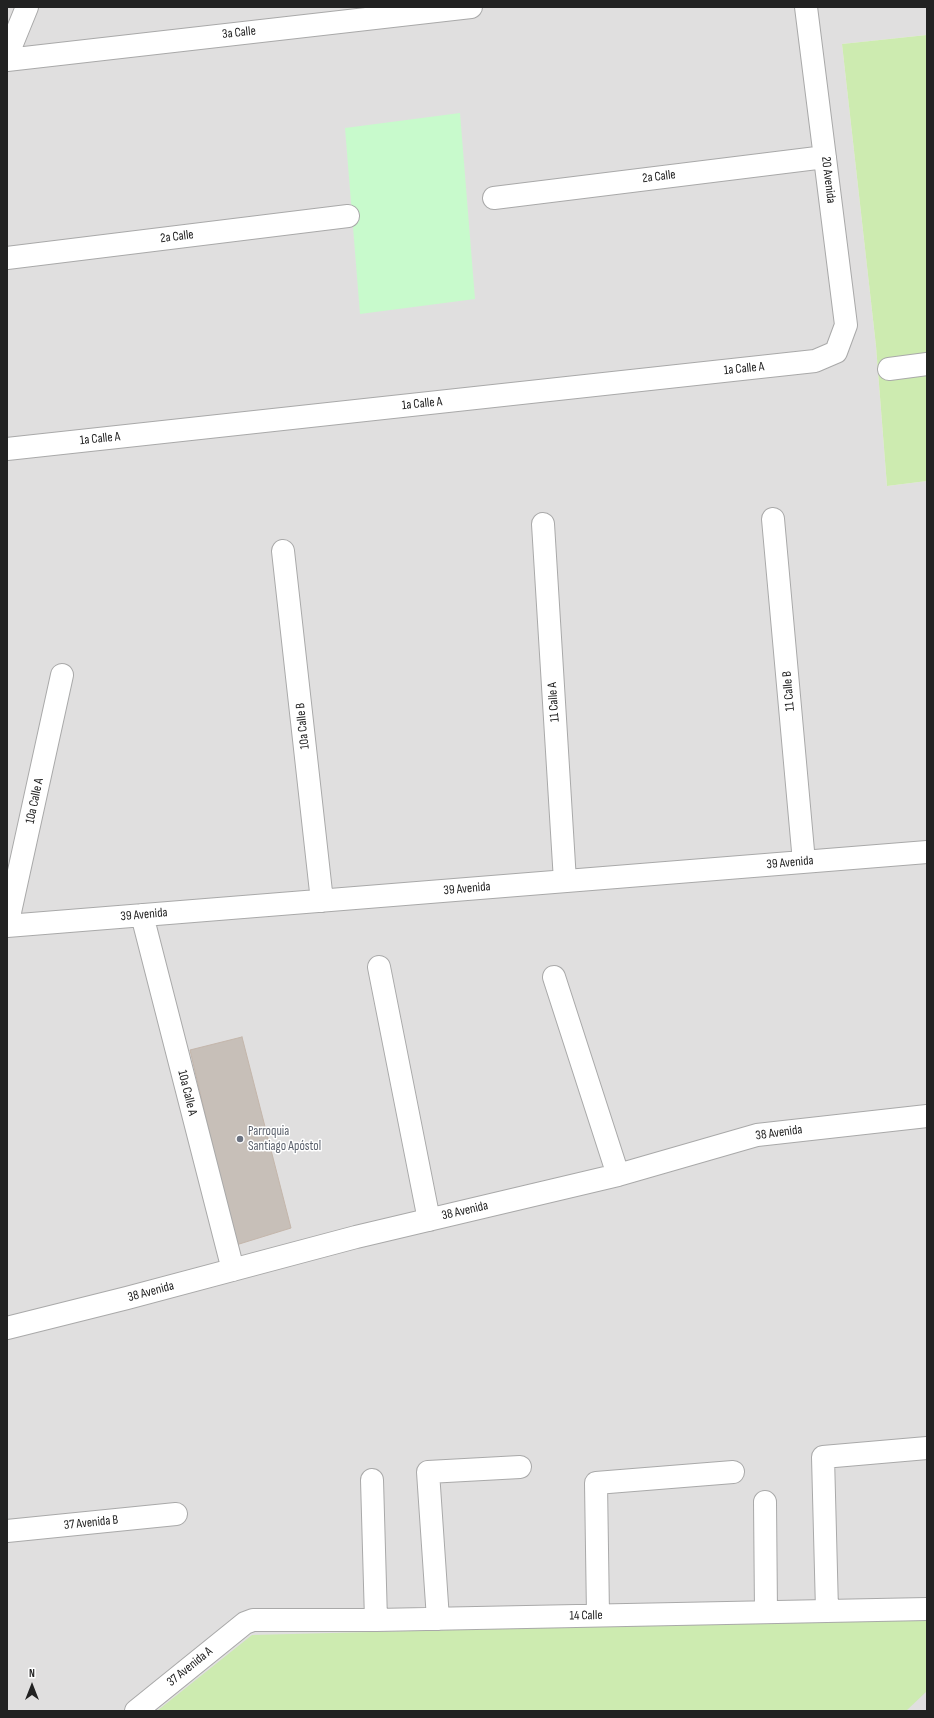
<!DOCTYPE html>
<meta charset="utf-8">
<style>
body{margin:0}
#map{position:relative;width:934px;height:1718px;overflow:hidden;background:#f2efe9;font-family:"Sofia Sans Condensed",sans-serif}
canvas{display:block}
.frame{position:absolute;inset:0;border:8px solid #222;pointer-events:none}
.north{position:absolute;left:12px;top:1666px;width:40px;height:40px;-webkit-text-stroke:3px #fff;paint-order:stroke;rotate:0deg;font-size:11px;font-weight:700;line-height:16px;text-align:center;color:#222}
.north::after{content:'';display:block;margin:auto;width:14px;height:18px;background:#222;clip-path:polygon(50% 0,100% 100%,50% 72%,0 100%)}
</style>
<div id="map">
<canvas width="934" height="1718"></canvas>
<div class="frame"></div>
<div class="north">N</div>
</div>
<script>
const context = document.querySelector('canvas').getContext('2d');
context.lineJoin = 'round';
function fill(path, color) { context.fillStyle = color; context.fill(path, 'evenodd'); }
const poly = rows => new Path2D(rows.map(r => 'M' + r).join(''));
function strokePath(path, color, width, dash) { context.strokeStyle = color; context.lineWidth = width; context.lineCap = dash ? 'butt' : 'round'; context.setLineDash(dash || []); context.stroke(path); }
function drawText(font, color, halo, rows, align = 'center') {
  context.font = font + ' "Sofia Sans Condensed",sans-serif'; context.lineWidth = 3; context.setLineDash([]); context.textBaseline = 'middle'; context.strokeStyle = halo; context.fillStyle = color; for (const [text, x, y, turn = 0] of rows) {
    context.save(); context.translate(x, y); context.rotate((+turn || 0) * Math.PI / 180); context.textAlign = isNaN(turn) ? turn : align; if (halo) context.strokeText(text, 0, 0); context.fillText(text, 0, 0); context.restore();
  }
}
fill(poly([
 [7,7,927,7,927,35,842,44,876,346,887,486,927,481,927,1711,7,1711]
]), '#e0dfdf');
fill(poly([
 [927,35,927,481,887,486,876,346,842,44],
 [927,1618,927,1691,906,1711,157,1711,252,1635]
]), '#cdebb0');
fill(poly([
 [460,113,475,299,360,314,345,128]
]), '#c8facc');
const building = poly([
 [242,1037,291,1228,236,1245,190,1050,242,1037]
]);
fill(building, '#c7bfb8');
strokePath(building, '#c4b6ab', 1);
const minor = poly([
 [7,56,27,7],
 [7,60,471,7],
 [494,198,825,157],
 [7,258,348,216],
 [889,369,927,364],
 [7,449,815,361,836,352,846,325,806,7],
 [773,519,804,862],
 [543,524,565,881],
 [283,551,322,901],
 [142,915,233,1270],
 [7,926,927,852],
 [7,926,62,675],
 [379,967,429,1220],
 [554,977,618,1175],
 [7,1328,127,1298,356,1237,618,1175,757,1135,927,1116],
 [372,1480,376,1620],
 [765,1502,766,1612],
 [7,1531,176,1514],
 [827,1610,823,1457,927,1448],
 [598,1615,596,1483,733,1472],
 [438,1619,428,1472,520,1467],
 [136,1711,245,1623,253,1620,376,1620,927,1609]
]);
strokePath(minor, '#a9a9a9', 24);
strokePath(minor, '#fff', 22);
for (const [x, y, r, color] of [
 [240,1139,4,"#6b7280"]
]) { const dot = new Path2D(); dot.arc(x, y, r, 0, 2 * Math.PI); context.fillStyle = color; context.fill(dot); strokePath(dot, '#fff', 1.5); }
drawText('13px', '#222', '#fff', [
 ["3a Calle",239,33,-6],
 ["2a Calle",659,177,-7],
 ["20 Avenida",828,180,83],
 ["2a Calle",177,237,-7],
 ["1a Calle A",744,369,-6],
 ["1a Calle A",422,404,-6],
 ["1a Calle A",100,439,-6],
 ["11 Calle B",789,691,-95],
 ["11 Calle A",554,702,-94],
 ["10a Calle B",303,726,-96],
 ["10a Calle A",35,801,-78],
 ["39 Avenida",790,863,-5],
 ["39 Avenida",467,889,-5],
 ["39 Avenida",144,915,-5],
 ["10a Calle A",187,1093,76],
 ["38 Avenida",779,1133,-8],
 ["38 Avenida",465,1211,-13],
 ["38 Avenida",151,1292,-15],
 ["37 Avenida B",91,1523,-6],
 ["14 Calle",586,1616,-1],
 ["37 Avenida A",190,1667,-39]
]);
drawText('13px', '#5b616d', '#fff', [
 ["Parroquia",248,1132],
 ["Santiago Apóstol",248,1147]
], 'left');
</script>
